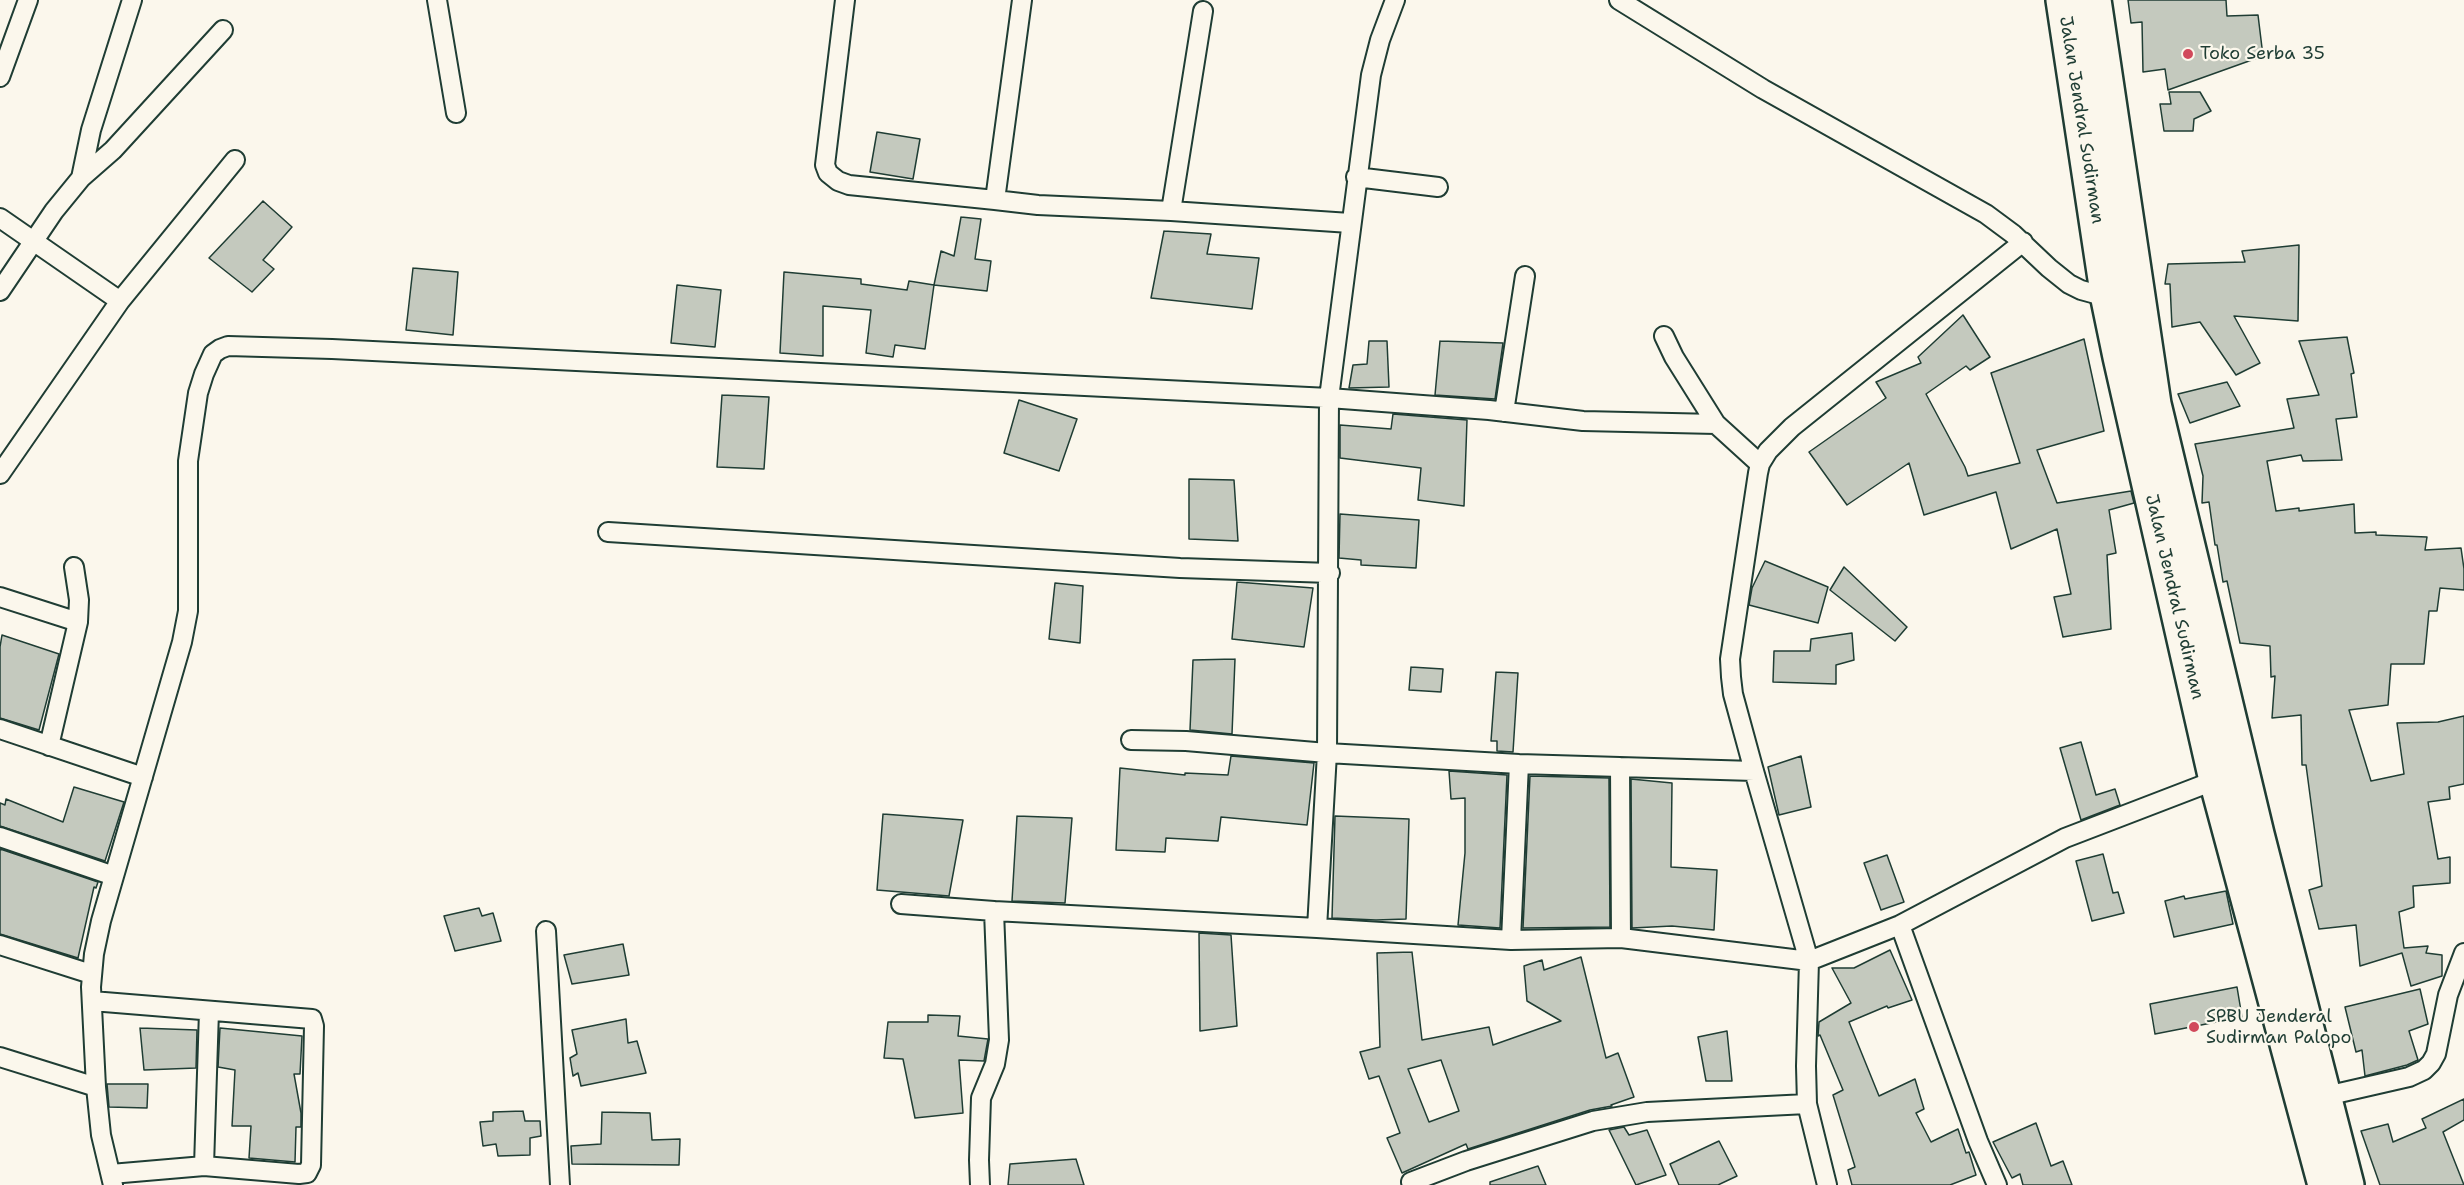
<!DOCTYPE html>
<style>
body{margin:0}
canvas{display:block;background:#fbf7ec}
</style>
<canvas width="2464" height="1185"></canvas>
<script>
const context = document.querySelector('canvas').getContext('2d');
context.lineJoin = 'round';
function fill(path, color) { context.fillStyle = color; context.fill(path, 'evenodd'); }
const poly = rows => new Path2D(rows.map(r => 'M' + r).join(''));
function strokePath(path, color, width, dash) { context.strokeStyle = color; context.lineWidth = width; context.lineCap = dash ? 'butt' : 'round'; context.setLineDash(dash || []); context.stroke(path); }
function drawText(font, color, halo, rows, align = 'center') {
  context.font = font + ' "Shantell Sans",sans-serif'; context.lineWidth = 4.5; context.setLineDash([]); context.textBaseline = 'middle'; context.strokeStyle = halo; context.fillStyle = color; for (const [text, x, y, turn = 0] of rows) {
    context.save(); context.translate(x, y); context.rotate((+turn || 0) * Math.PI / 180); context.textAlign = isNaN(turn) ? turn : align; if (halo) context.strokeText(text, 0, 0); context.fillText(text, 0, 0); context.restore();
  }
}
const building = poly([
 [2128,0,2226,0,2227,16,2258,15,2263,56,2168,90,2165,69,2143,72,2142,22,2131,23,2128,0],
 [2169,92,2200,92,2211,111,2194,119,2193,131,2164,131,2160,104,2171,104,2169,92],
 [877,132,920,139,913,179,870,172,877,132],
 [263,201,292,227,263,260,274,269,252,292,209,258,263,201],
 [961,217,981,219,975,259,991,261,987,291,934,285,941,251,954,256,961,217],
 [1164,231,1211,234,1207,254,1259,258,1252,309,1151,298,1164,231],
 [2299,245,2298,321,2234,316,2260,363,2236,375,2200,322,2172,327,2170,284,2165,284,2168,264,2245,262,2242,251,2299,245],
 [413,268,458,272,453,335,406,330,413,268],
 [784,272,861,279,861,284,907,290,909,281,934,285,925,349,895,345,893,357,866,353,871,310,823,306,823,356,780,353,784,272],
 [677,285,721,290,715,347,671,343,677,285],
 [1963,315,1990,357,1970,370,1966,366,1926,394,1965,467,1968,476,2020,463,1991,373,2084,339,2104,431,2037,450,2057,503,2131,491,2134,503,2109,510,2116,553,2107,555,2111,629,2063,637,2054,597,2071,594,2057,529,2011,549,1996,492,1924,515,1909,463,1847,505,1809,452,1886,398,1876,382,1921,363,1918,357,1963,315],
 [2347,337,2354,373,2351,374,2357,417,2336,419,2342,460,2303,461,2301,455,2267,461,2276,511,2299,508,2299,511,2354,504,2355,533,2376,532,2376,535,2427,537,2425,550,2461,548,2464,569,2464,590,2440,588,2437,611,2429,611,2424,664,2391,664,2388,705,2349,710,2371,781,2404,774,2397,723,2438,722,2464,716,2464,784,2449,787,2450,799,2428,802,2438,859,2450,857,2450,883,2413,886,2414,907,2399,912,2404,948,2428,946,2426,953,2442,955,2442,976,2411,986,2402,953,2360,966,2356,925,2319,929,2309,890,2322,886,2306,765,2302,765,2301,715,2272,718,2275,676,2271,677,2270,646,2240,643,2227,581,2223,582,2217,545,2215,545,2209,502,2202,503,2203,476,2195,444,2294,428,2287,399,2319,395,2299,341,2347,337],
 [1369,341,1387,341,1389,387,1349,388,1353,365,1367,364,1369,341],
 [1440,341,1503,343,1495,399,1435,395,1440,341],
 [2227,382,2240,406,2190,423,2178,394,2227,382],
 [722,395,769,397,764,469,717,467,722,395],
 [1019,400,1077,419,1059,471,1004,453,1019,400],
 [1393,414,1467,420,1464,506,1418,500,1421,468,1340,458,1340,425,1391,429,1393,414],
 [1189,479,1234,480,1238,541,1189,539,1189,479],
 [1340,514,1419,520,1416,568,1361,565,1361,560,1339,558,1340,514],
 [1765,561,1828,587,1818,623,1749,605,1752,588,1765,561],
 [1844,567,1907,627,1895,641,1830,590,1844,567],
 [1237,582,1313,588,1304,647,1232,639,1237,582],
 [1055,583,1083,586,1080,643,1049,639,1055,583],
 [1852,633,1854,660,1836,665,1836,684,1773,682,1774,651,1810,651,1811,639,1852,633],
 [2,635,59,654,39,730,0,718,0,647,2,635],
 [1235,659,1232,734,1190,730,1193,660,1235,659],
 [1411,667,1443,669,1441,692,1409,690,1411,667],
 [1496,672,1518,673,1513,752,1497,751,1497,741,1491,741,1496,672],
 [2081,742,2096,795,2115,789,2120,805,2081,820,2060,748,2081,742],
 [1231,756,1314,763,1307,825,1221,817,1218,841,1166,838,1165,852,1116,850,1120,768,1185,775,1185,773,1228,775,1231,756],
 [1801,756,1811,807,1779,815,1768,767,1801,756],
 [1449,771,1507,775,1500,928,1458,925,1465,853,1465,798,1451,799,1449,771],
 [1530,776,1609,778,1610,927,1523,928,1530,776],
 [1631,779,1672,783,1671,867,1717,870,1714,930,1672,926,1632,928,1631,779],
 [74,787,124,802,105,861,0,826,0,803,5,805,6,799,63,822,74,787],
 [883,814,963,820,949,896,877,890,883,814],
 [1017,816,1072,818,1065,903,1012,901,1017,816],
 [1335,816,1409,819,1406,919,1376,920,1332,918,1335,816],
 [0,849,98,882,96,888,94,887,78,958,0,934,0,849],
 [2103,854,2113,893,2118,892,2124,913,2092,921,2076,861,2103,854],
 [1887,855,1904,902,1881,910,1864,863,1887,855],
 [2226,891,2233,924,2174,937,2165,901,2184,896,2185,899,2226,891],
 [479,908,482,916,493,913,501,941,455,951,444,916,479,908],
 [1199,933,1231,935,1237,1026,1200,1031,1199,933],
 [623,944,629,975,572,984,564,955,623,944],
 [1890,950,1912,1000,1888,1008,1887,1006,1849,1022,1879,1096,1915,1079,1924,1109,1916,1113,1931,1142,1958,1129,1966,1153,1969,1152,1976,1175,1950,1185,1852,1185,1848,1170,1855,1167,1833,1095,1843,1090,1820,1035,1818,1036,1819,1022,1851,1003,1832,968,1854,968,1890,950],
 [1412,952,1422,1040,1489,1027,1493,1045,1561,1021,1527,1001,1524,966,1542,960,1544,970,1581,957,1606,1058,1618,1053,1634,1097,1611,1105,1612,1106,1590,1110,1468,1149,1466,1144,1402,1173,1387,1138,1400,1133,1379,1076,1369,1079,1360,1052,1380,1047,1377,953,1412,952],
 [1441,1060,1459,1111,1429,1122,1408,1069,1441,1060],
 [2237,987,2242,1017,2155,1034,2150,1004,2237,987],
 [2420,989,2428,1024,2409,1031,2418,1060,2407,1065,2365,1076,2362,1050,2356,1052,2345,1007,2420,989],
 [928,1015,960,1016,958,1036,988,1039,984,1061,959,1060,963,1113,915,1118,903,1059,884,1058,888,1022,928,1022,928,1015],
 [626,1019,628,1043,637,1041,646,1073,581,1086,578,1073,573,1076,570,1058,577,1054,572,1030,626,1019],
 [140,1028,197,1030,196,1068,144,1070,140,1028],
 [220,1028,302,1036,300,1074,294,1074,301,1113,301,1127,296,1127,295,1162,249,1158,251,1126,232,1126,235,1070,218,1067,220,1028],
 [1727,1031,1732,1081,1706,1081,1698,1037,1727,1031],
 [107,1084,148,1084,147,1108,109,1107,107,1084],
 [2464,1099,2464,1120,2443,1132,2464,1185,2380,1185,2361,1131,2388,1124,2393,1142,2426,1128,2422,1119,2464,1099],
 [523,1111,525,1121,540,1121,541,1136,530,1138,530,1155,498,1156,496,1144,483,1146,480,1122,493,1121,493,1112,523,1111],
 [602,1112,650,1113,652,1140,680,1139,679,1165,572,1164,571,1146,601,1144,602,1112],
 [2036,1123,2051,1166,2063,1161,2072,1185,2023,1185,2020,1174,2012,1178,1993,1142,2036,1123],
 [1624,1127,1629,1135,1647,1130,1666,1175,1636,1185,1609,1130,1624,1127],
 [1719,1141,1737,1176,1718,1185,1679,1185,1670,1164,1719,1141],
 [1076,1159,1084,1185,1008,1185,1010,1164,1076,1159],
 [1538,1166,1546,1185,1490,1185,1490,1182,1538,1166]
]);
fill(building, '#c4c9be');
strokePath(building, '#1f3d34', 1.5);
const street = poly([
 [437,0,456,113],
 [845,0,825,165,828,173,838,181,849,185,995,200],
 [1022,0,995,200,1038,205,1171,211,1350,223],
 [1395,0,1380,40,1371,75,1329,398,1489,410,1583,421,1716,424],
 [1619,0,1763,89,1986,214,2013,234,2049,268,2069,284,2081,290,2114,299],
 [0,77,28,0],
 [1356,177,1438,187],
 [81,178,91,130,132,0],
 [1171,211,1203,11],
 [0,218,120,301,0,474],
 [0,291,54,211,81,178,113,150,223,30],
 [120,301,235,160],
 [1664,336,1674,357,1716,424,1760,464],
 [1504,412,1525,276],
 [608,532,1180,568,1330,573],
 [0,597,78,622],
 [0,729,143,777],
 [49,746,78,622,79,600,74,567],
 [1620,767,1621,938],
 [0,837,114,876],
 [901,904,994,911],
 [1900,925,1978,1141,1997,1185],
 [1317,928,1511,940,1621,938,1809,961,1900,925,2065,838,2216,780],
 [546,931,560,1185],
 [1511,940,1519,764],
 [0,945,91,974],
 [92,1001,312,1019,314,1026,311,1165,307,1173,299,1174,204,1166,209,1011],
 [0,1057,96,1087],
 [2326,1096,2409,1077,2424,1070,2431,1063,2436,1054,2448,995,2464,953],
 [111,1174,204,1166],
 [1411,1182,1466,1161,1593,1121,1647,1112,1807,1104],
 [113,1185,101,1135,96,1087,91,987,94,954,101,921,182,642,188,611,188,461,198,393,204,374,213,354,220,349,228,346,332,349,1329,398,1327,753,1186,741,1131,740],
 [980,1185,979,1160,981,1098,995,1064,999,1040,994,911,1317,928,1327,753,1519,764,1754,771],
 [1827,1185,1807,1104,1806,1066,1809,961,1754,771,1733,694,1731,677,1730,659,1758,473,1760,464,1768,451,1792,427,2023,242]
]);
const highway = poly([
 [2063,0,2108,299,2120,357,2216,780,2325,1185],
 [2094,0,2154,404,2257,834,2347,1185]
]);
strokePath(street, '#1f3d34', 22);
strokePath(highway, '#1f3d34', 38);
strokePath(street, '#fbf7ec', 18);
strokePath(highway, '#fbf7ec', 33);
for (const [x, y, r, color] of [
 [2188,54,6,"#d1495b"],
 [2194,1027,6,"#d1495b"]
]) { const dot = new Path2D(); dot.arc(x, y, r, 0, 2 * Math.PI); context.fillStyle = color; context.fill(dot); strokePath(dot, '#fbf7ec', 2); }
drawText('18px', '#1f3d34', '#fbf7ec', [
 ["Toko Serba 35",2200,54],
 ["SPBU Jenderal",2206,1017],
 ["Sudirman Palopo",2206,1038]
], 'left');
drawText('18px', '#1f3d34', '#fbf7ec', [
 ["Jalan Jendral Sudirman",2081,120,81],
 ["Jalan Jendral Sudirman",2174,597,77]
]);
</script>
